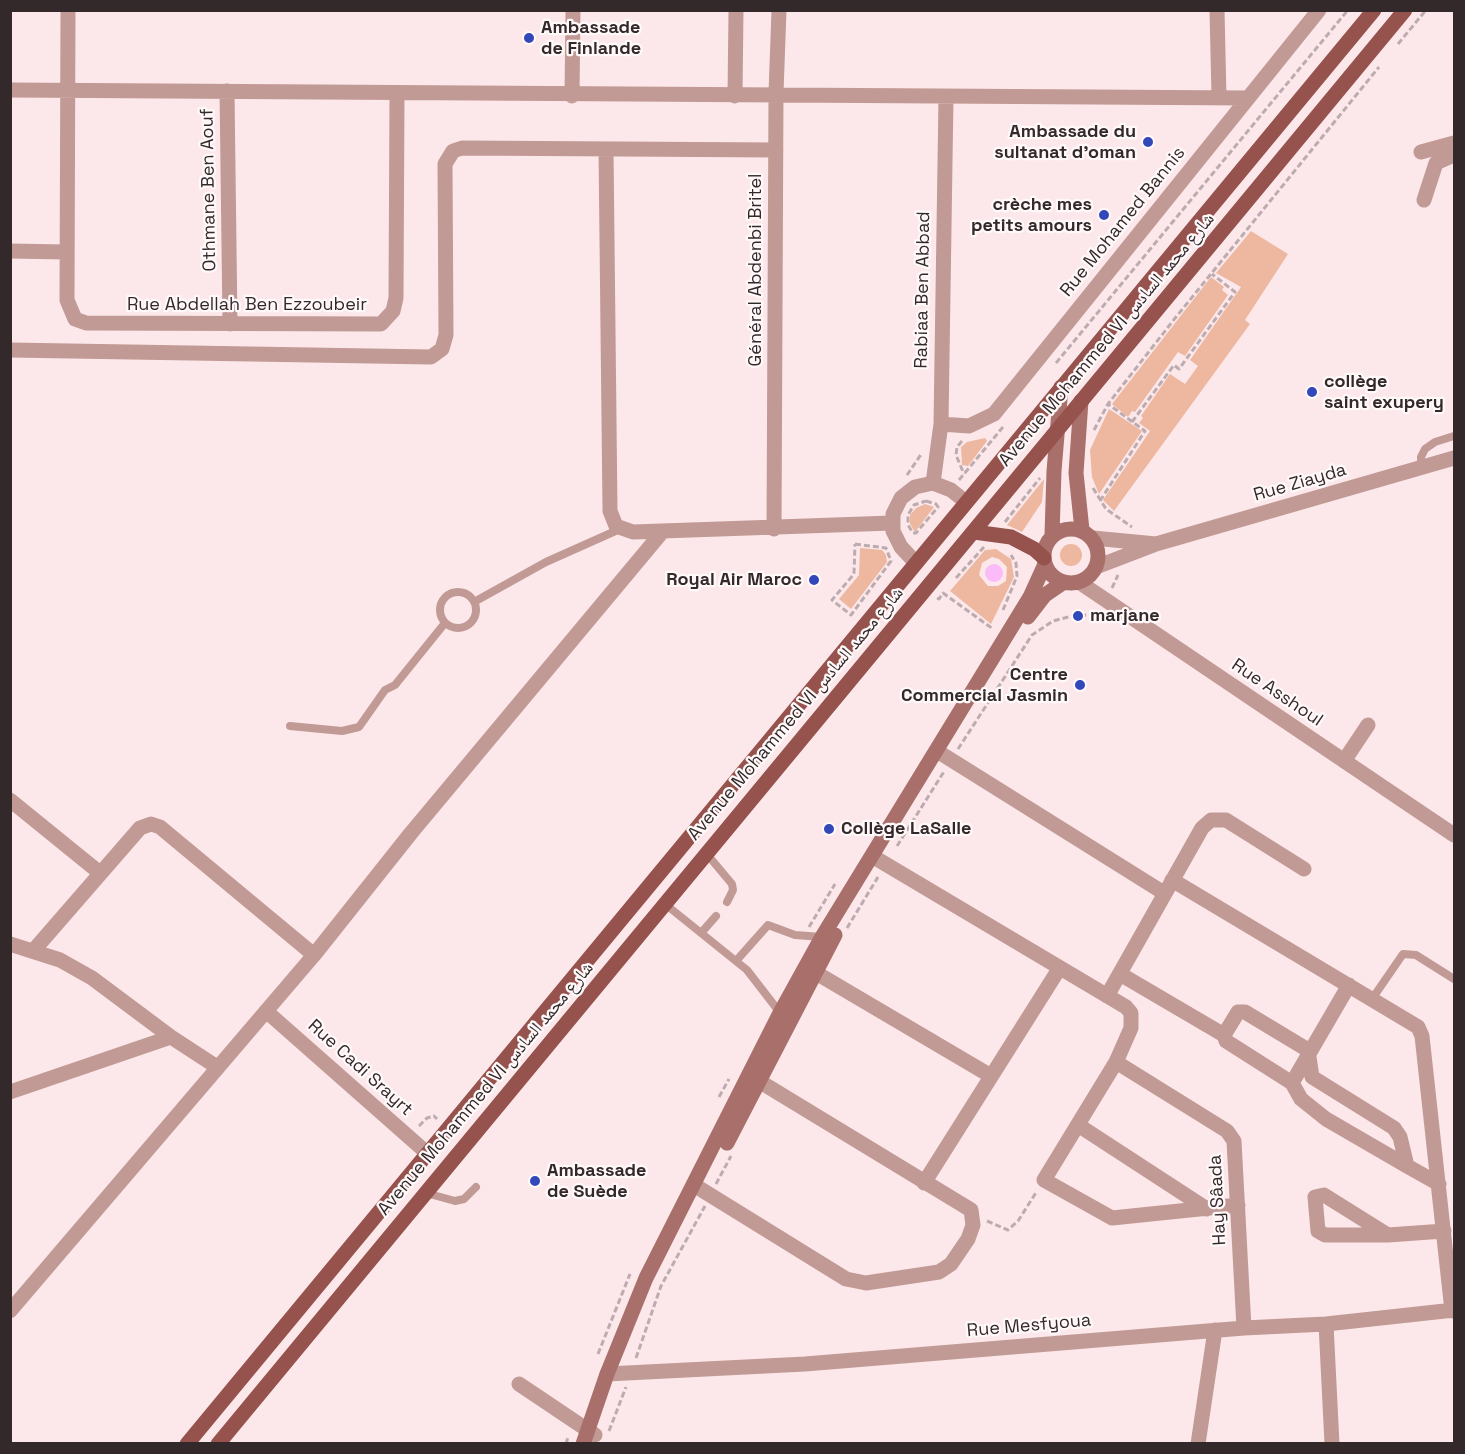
<!DOCTYPE html>
<meta charset="utf-8">
<style>
body{margin:0}
#map{position:relative;width:1465px;height:1454px;overflow:hidden;background:#fce8eb;font-family:"Space Grotesk",sans-serif}
canvas{display:block}
.frame{position:absolute;inset:0;border:12px solid #33292b;pointer-events:none}
</style>
<div id="map">
<canvas width="1465" height="1454"></canvas>
<div class="frame"></div>
</div>
<script>
const context = document.querySelector('canvas').getContext('2d');
context.lineJoin = 'round';
function fill(path, color) { context.fillStyle = color; context.fill(path, 'evenodd'); }
const poly = rows => new Path2D(rows.map(r => 'M' + r).join(''));
function strokePath(path, color, width, dash) { context.strokeStyle = color; context.lineWidth = width; context.lineCap = dash ? 'butt' : 'round'; context.setLineDash(dash || []); context.stroke(path); }
function drawText(font, color, halo, rows, align = 'center') {
  context.font = font + ' "Space Grotesk","Noto Naskh Arabic",sans-serif'; context.lineWidth = 4.5; context.setLineDash([]); context.textBaseline = 'middle'; context.strokeStyle = halo; context.fillStyle = color; for (const [text, x, y, turn = 0] of rows) {
    context.save(); context.translate(x, y); context.rotate((+turn || 0) * Math.PI / 180); context.textAlign = isNaN(turn) ? turn : align; if (halo) context.strokeText(text, 0, 0); context.fillText(text, 0, 0); context.restore();
  }
}
fill(poly([
 [1251,231,1288,254,1245,320,1250,324,1114,511,1103,500,1150,431,1139,423,1143,418,1141,416,1170,374,1185,384,1198,366,1190,360,1241,287,1216,273],
 [1211,277,1224,287,1222,290,1228,295,1185,356,1178,352,1135,412,1132,411,1128,417,1112,404],
 [1109,409,1142,431,1099,494,1092,477,1090,450],
 [985,438,987,441,968,466,962,465,961,447,967,442],
 [1044,479,1042,502,1022,532,1007,525],
 [925,504,934,507,915,532,910,524,910,515,916,508],
 '1060 555a11 11 0 1 1 22 0a11 11 0 1 1-22 0Z',
 [860,548,882,550,886,555,887,562,851,609,839,599,859,575],
 [996,549,1011,559,1014,577,991,624,950,591,985,550],
 [992,557,999,559,1007,567,1006,581,998,586,988,586,979,575,982,563]
]), '#eeb7a0');
fill(poly([
 '985 573a9 9 0 1 1 18 0a9 9 0 1 1-18 0Z'
]), '#fabbf8');
strokePath(poly([
 [1398,44,1426,10],
 [1056,363,1348,10],
 [1132,422,1174,365,1179,369,1235,292,1212,274],
 [1094,430,1108,404,1176,317,1379,67],
 [962,441,957,447,956,455,964,474],
 [907,475,922,453],
 [959,480,1003,427],
 [1093,488,1106,509,1132,527],
 [926,501,936,504,938,507,916,533,913,533,908,525,908,515,914,505,926,501],
 [1100,501,1145,431,1108,404],
 [1005,522,1040,478],
 [855,544,886,548,891,561,851,615,832,600,854,574,855,544],
 [956,578,984,547],
 [1112,588,1118,575],
 [937,598,939,599,943,593,993,629],
 [1003,610,1017,576,1016,563,1011,555],
 [958,749,1032,635,1053,621,1072,616,1099,614],
 [897,846,945,770],
 [809,927,835,884],
 [847,928,878,877],
 [719,1097,729,1079],
 [419,1126,427,1118,434,1116,437,1119],
 [716,1184,731,1156],
 [987,1221,1008,1230,1018,1221,1037,1191],
 [598,1354,630,1274],
 [636,1358,661,1286,705,1206],
 [609,1431,626,1387],
 [566,1444,568,1437]
]), '#bdacaf', 3, [6, 3]);
strokePath(poly([
 [1421,468,1421,457,1425,449,1435,442,1454,436],
 '440 610a18 18 0 1 1 36 0a18 18 0 1 1-36 0Z',
 [474,602,546,562,620,529],
 [290,726,342,731,359,727,385,690,395,685,445,623],
 [706,853,732,884,733,890,727,902],
 [665,904,747,970,781,1014],
 [701,933,716,916],
 [736,961,768,925,795,935,822,937],
 [1372,999,1403,954,1416,955,1454,979],
 [426,1193,455,1201,464,1199,476,1187]
]), '#c29a95', 8);
strokePath(poly([
 [68,10,67,300,75,319,86,323,381,324,393,311,396,298,397,94],
 [1217,10,1219,97],
 [10,90,1247,98],
 [227,91,230,324],
 [572,96,573,10],
 [735,96,736,10],
 [606,149,610,511,616,526,633,532,892,523],
 [1421,152,1454,143],
 [1424,200,1436,163,1454,155],
 [10,251,66,252],
 [10,350,431,357,442,349,446,335,445,164,453,151,462,148,776,150],
 [941,424,969,426,994,414,1319,10],
 [933,483,941,424,946,97],
 [774,529,776,93,779,10],
 [1093,538,1156,544],
 [916,563,901,547,893,531,893,514,901,498,915,487,933,483,951,490,966,502],
 [1096,567,1156,544,1454,458],
 [1079,582,1454,835],
 [937,751,1164,893],
 [1344,761,1368,725],
 [10,800,100,873],
 [872,856,1126,1007,1131,1013,1131,1028,1116,1062,1044,1180,1112,1218,1238,1205],
 [1172,880,1418,1027,1422,1036,1452,1311],
 [10,944,60,960,92,978,171,1037,217,1067],
 [34,950,140,828,151,824,160,827,314,955],
 [806,967,991,1076],
 [1120,974,1224,1035],
 [1107,996,1202,828,1211,820,1226,820,1304,869],
 [266,1011,427,1153],
 [1116,1062,1227,1131,1234,1141,1244,1328],
 [1292,1083,1349,985],
 [10,1092,171,1037],
 [1078,1125,1207,1209],
 [1407,1166,1400,1137,1394,1128,1312,1077,1308,1050,1245,1012,1238,1012,1224,1035,1226,1041,1292,1083,1301,1099,1326,1119,1407,1166,1439,1184],
 [924,1183,1059,969],
 [694,1185,846,1279,866,1283,939,1272,951,1264,968,1239,973,1225,971,1210,749,1075],
 [1388,1235,1324,1195,1315,1197,1318,1231,1325,1235,1388,1235,1444,1231],
 [10,1311,314,955,411,833,663,531],
 [1326,1324,1332,1444],
 [607,1374,805,1364,1244,1328,1326,1324,1454,1310],
 [519,1384,595,1435],
 [1198,1444,1215,1330]
]), '#c29a95', 15);
strokePath(poly([
 [1081,401,1076,473,1082,530],
 '1044 556a27 27 0 1 1 54 0a27 27 0 1 1-54 0Z',
 [1052,535,1054,471,1061,387],
 [1028,617,1045,595,1064,582],
 [727,1143,835,935],
 [583,1444,607,1374,646,1278,780,1013,822,937,1030,597,1045,564]
]), '#a9706b', 15);
strokePath(poly([
 [974,532,1011,537,1034,549,1044,558],
 [187,1444,1374,10],
 [218,1444,1405,10]
]), '#96524d', 15);
for (const [x, y, r, color] of [
 [529,38,6,"#3247b8"],
 [1148,142,6,"#3247b8"],
 [1104,215,6,"#3247b8"],
 [1312,392,6,"#3247b8"],
 [814,580,6,"#3247b8"],
 [1078,616,6,"#3247b8"],
 [1080,685,6,"#3247b8"],
 [829,829,6,"#3247b8"],
 [535,1181,6,"#3247b8"]
]) { const dot = new Path2D(); dot.arc(x, y, r, 0, 2 * Math.PI); context.fillStyle = color; context.fill(dot); strokePath(dot, '#fff9fa', 2); }
drawText('bold 18px', '#33292b', '#fff9fa', [
 ["Ambassade",541,28],
 ["de Finlande",541,49],
 ["Ambassade du",1136,132,"right"],
 ["sultanat d'oman",1136,153,"right"],
 ["crèche mes",1092,205,"right"],
 ["petits amours",1092,226,"right"],
 ["collège",1324,382],
 ["saint exupery",1324,403],
 ["Royal Air Maroc",802,580,"right"],
 ["marjane",1090,616],
 ["Centre",1068,675,"right"],
 ["Commercial Jasmin",1068,696,"right"],
 ["Collège LaSalle",841,829],
 ["Ambassade",547,1171],
 ["de Suède",547,1192]
], 'left');
drawText('18px', '#33292b', '#fff9fa', [
 ["Othmane Ben Aouf",209,190,-91],
 ["Rue Mohamed Bannis",1123,222,-51],
 ["Général Abdenbi Britel",756,270,-90],
 ["Rabiaa Ben Abbad",923,290,-89],
 ["Rue Abdellah Ben Ezzoubeir",247,305],
 ["Avenue Mohammed VI شارع محمد السادس",1107,340,-50],
 ["Rue Ziayda",1300,483,-16],
 ["Rue Asshoul",1277,693,34],
 ["Avenue Mohammed VI شارع محمد السادس",796,714,-50],
 ["Rue Cadi Srayrt",360,1068,42],
 ["Avenue Mohammed VI شارع محمد السادس",486,1089,-50],
 ["Hay Sâada",1218,1200,-93],
 ["Rue Mesfyoua",1029,1326,-5]
]);
</script>
